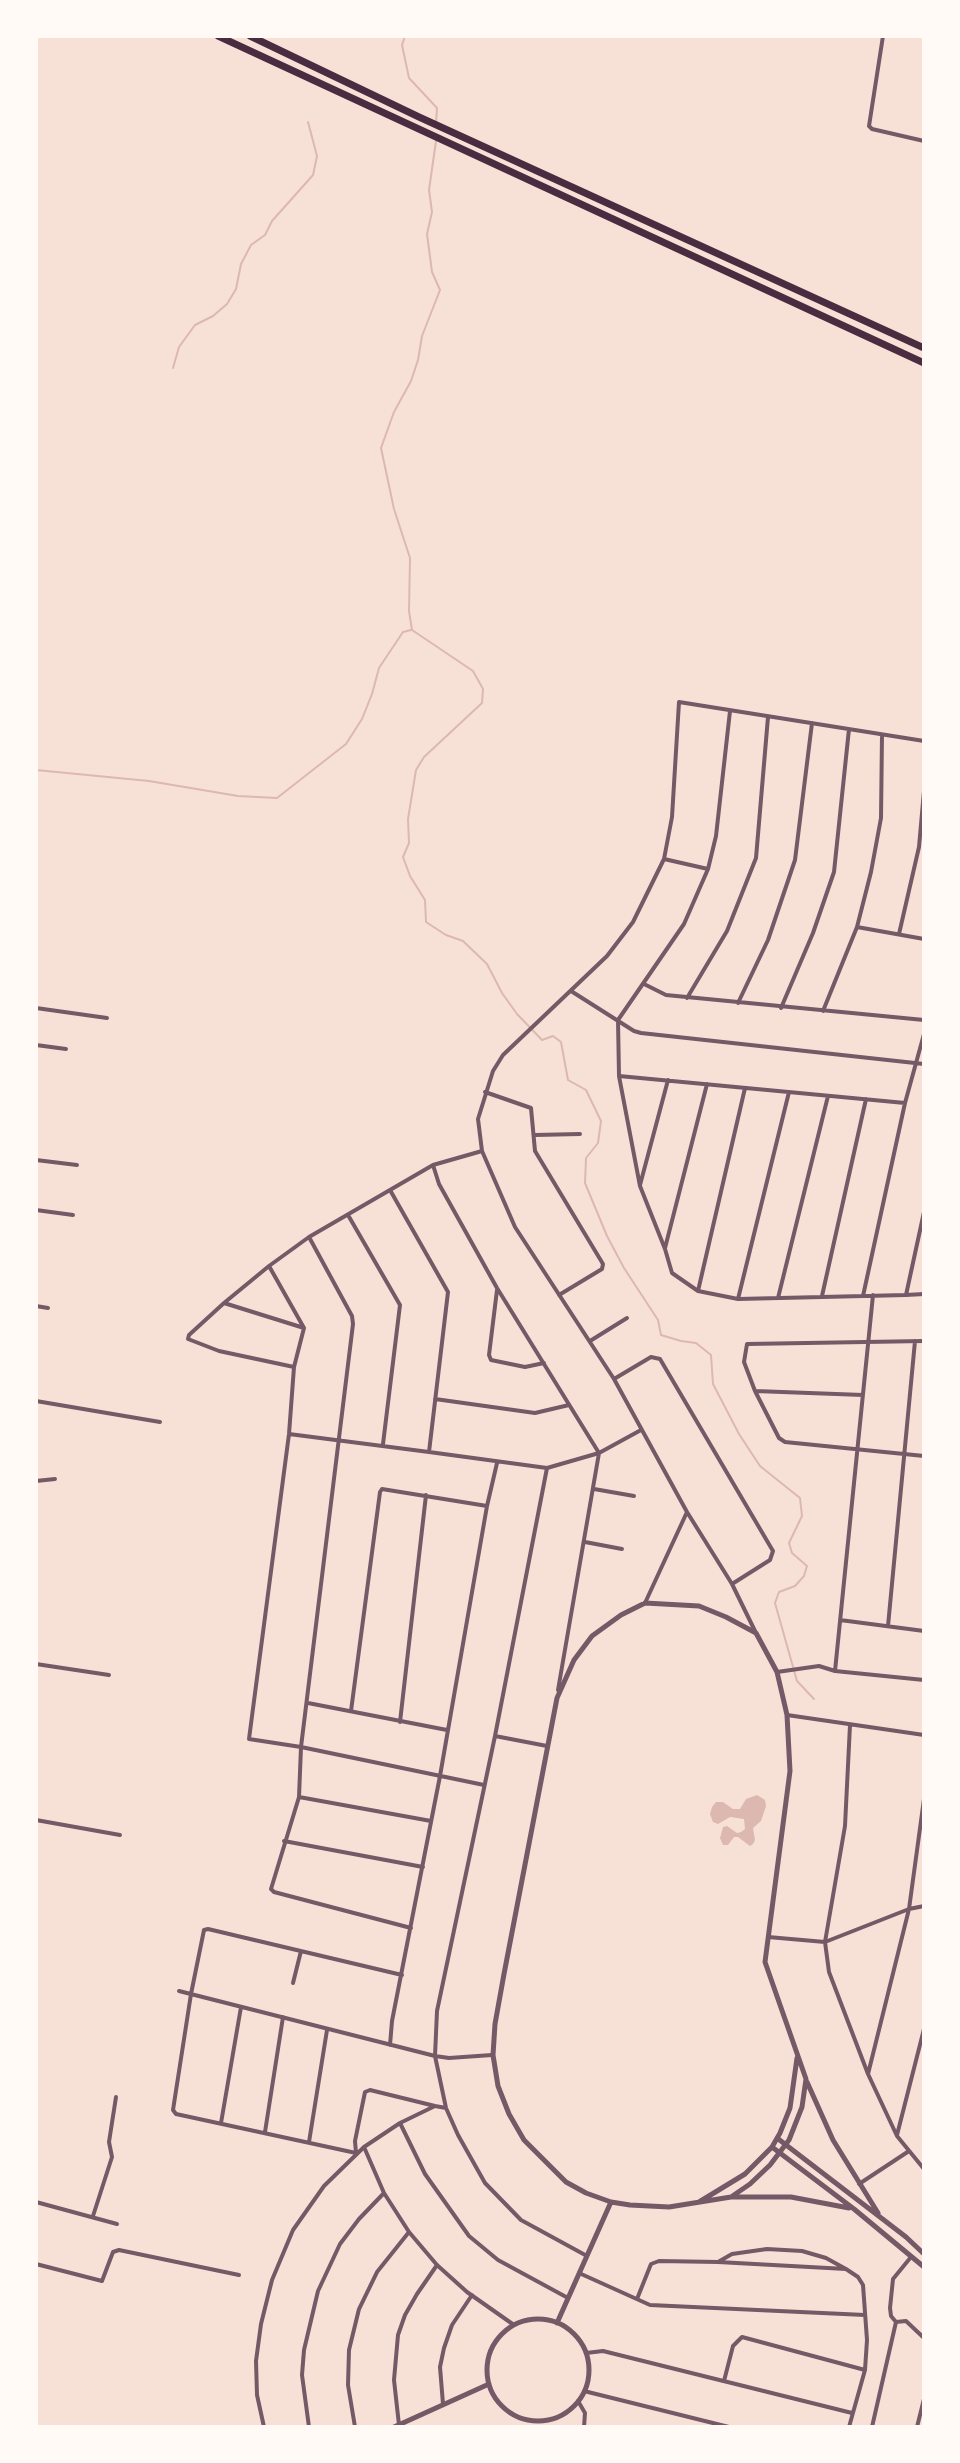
<!DOCTYPE html>
<style>
body{margin:0}
#map{position:relative;width:960px;height:2463px;overflow:hidden;background:#f7e1d7;font-family:Quicksand,sans-serif}
canvas{display:block}
.frame{position:absolute;inset:0;border:38px solid #fffaf5;pointer-events:none}
</style>
<div id="map">
<canvas width="960" height="2463"></canvas>
<div class="frame"></div>
</div>
<script>
const context = document.querySelector('canvas').getContext('2d');
context.lineJoin = 'round';
function fill(path, color) { context.fillStyle = color; context.fill(path, 'evenodd'); }
const poly = rows => new Path2D(rows.map(r => 'M' + r).join(''));
function strokePath(path, color, width, dash) { context.strokeStyle = color; context.lineWidth = width; context.lineCap = dash ? 'butt' : 'round'; context.setLineDash(dash || []); context.stroke(path); }
fill(poly([
 [757,1795,765,1800,766,1806,761,1821,753,1828,755,1840,753,1844,750,1846,738,1837,734,1837,728,1845,723,1845,720,1838,723,1827,727,1826,737,1833,741,1832,745,1829,744,1819,730,1817,718,1824,713,1822,710,1814,712,1807,716,1802,723,1802,733,1809,740,1809,746,1799]
]), '#dcb8b0');
strokePath(poly([
 [405,36,402,45,409,78,437,108,436,123],
 [436,141,429,190,432,212,427,234,432,272,440,290,422,336,418,360,411,381,394,412,381,448,394,509,410,558,409,611,412,630,473,671,483,689,482,703,424,757,416,770,408,819,409,843,403,857,410,876,425,900,426,922,446,935,463,941,487,964,502,993,517,1014,542,1040,553,1036,561,1042,568,1080,586,1090,601,1121,598,1143,586,1158,585,1183,607,1236,624,1268,658,1320,661,1335,681,1341,696,1343,711,1355,713,1384,739,1434,760,1466,800,1498,802,1516,789,1543,792,1553,807,1566,804,1576,795,1586,779,1592,775,1603,797,1681,814,1699],
 [173,368,179,347,195,325,213,316,227,304,236,289,241,264,251,245,265,235,272,221,313,175,317,156,308,122],
 [36,770,149,781,238,796,277,798,346,744,362,719,372,694,379,668,403,632,411,630]
]), '#dcb8b0', 2);
strokePath(poly([
 [883,36,869,126,872,129,924,141],
 [730,711,716,836,708,869,684,924,618,1020,619,1076,640,1186,665,1249,672,1273,698,1291,738,1299,906,1295],
 [664,859,708,869],
 [857,927,924,939],
 [899,934,919,847,924,791],
 [644,984,666,995,924,1020],
 [571,991,634,1031,641,1033,924,1064],
 [687,998,727,931,756,858,768,717],
 [738,1003,768,940,795,860,812,723],
 [36,1008,107,1018],
 [781,1008,813,933,834,872,849,729],
 [823,1011,857,927,871,872,881,818,882,735],
 [36,1045,66,1049],
 [619,1076,905,1103],
 [485,1092,531,1108,535,1151,603,1264,602,1269,559,1295],
 [535,1135,580,1134],
 [36,1160,77,1165],
 [433,1165,439,1184,497,1288,599,1453,558,1690],
 [640,1185,668,1080],
 [390,1190,448,1292,429,1452,547,1468,599,1453,641,1430],
 [36,1210,73,1215],
 [924,1212,906,1295,924,1294],
 [348,1215,400,1305,383,1444],
 [309,1237,352,1316,353,1324,301,1747,299,1797,271,1889,274,1892,411,1928],
 [665,1248,707,1084],
 [269,1266,304,1328,294,1367,289,1434,249,1739,301,1747,484,1785],
 [497,1290,489,1355,491,1360,525,1367,544,1363],
 [698,1291,745,1088],
 [873,1295,835,1671,924,1680],
 [822,1296,866,1099],
 [863,1296,905,1103,924,1034],
 [778,1298,828,1096],
 [738,1299,789,1092],
 [224,1303,189,1335,188,1339,219,1351,294,1367],
 [36,1306,48,1308],
 [304,1328,224,1303,269,1266,309,1237,433,1165,482,1151],
 [590,1341,627,1318],
 [924,1341,747,1344,744,1362,755,1391,779,1438,785,1442,924,1456],
 [614,1379,651,1357,660,1359,773,1551,770,1560,732,1584],
 [755,1391,863,1395],
 [435,1399,535,1413,569,1405],
 [36,1401,160,1422],
 [289,1434,429,1452],
 [547,1468,495,1736,437,2011,435,2056,446,2108,458,2135,485,2183,521,2220,587,2256],
 [36,1481,55,1479],
 [594,1489,634,1496],
 [585,1542,622,1549],
 [645,1603,687,1512],
 [840,1620,924,1631],
 [888,1626,915,1341],
 [755,1631,732,1584,687,1512,614,1379,515,1227,482,1151,478,1119,493,1071,503,1055,607,956,633,922,664,859,672,817,679,702,924,741],
 [36,1664,109,1675],
 [777,1672,819,1666,835,1671],
 [308,1703,447,1730],
 [351,1711,380,1492,382,1489,487,1506],
 [787,1715,924,1735],
 [400,1722,426,1495],
 [850,1725,845,1826,825,1942,829,1972,868,2074,897,2136,924,2169],
 [495,1736,547,1746],
 [299,1797,431,1821],
 [36,1820,120,1835],
 [284,1841,423,1867],
 [768,1937,825,1942,909,1909,924,1906],
 [402,1975,208,1929,204,1930,191,1994,173,2110,176,2114,356,2153,355,2141,365,2092,370,2090,435,2106],
 [293,1983,301,1951],
 [179,1991,435,2056,449,2058,492,2055],
 [390,2045,392,2021,440,1776,487,1506,497,1463],
 [868,2074,909,1909,924,1799],
 [221,2123,241,2007],
 [400,2123,425,2174,469,2236,498,2260,568,2298],
 [265,2132,283,2017],
 [897,2135,924,2029],
 [309,2142,327,2030],
 [364,2147,384,2193,409,2232,437,2265,467,2292,514,2325],
 [859,2184,909,2151],
 [36,2202,117,2224],
 [93,2216,112,2157,109,2142,116,2097],
 [36,2264,102,2281,113,2252,119,2250,239,2275],
 [846,2269,718,2262,732,2254,767,2249,802,2251,826,2258,846,2269,858,2277,863,2285,867,2340,865,2370,849,2427],
 [579,2273,650,2305,865,2315],
 [637,2299,651,2264,659,2261,718,2262],
 [896,2322,906,2321,924,2338],
 [586,2353,603,2351,852,2413],
 [724,2381,733,2346,742,2337,865,2370],
 [584,2391,729,2427],
 [578,2401,585,2413,584,2427],
 [443,2404,440,2367,444,2348,452,2325,472,2295],
 [399,2425,394,2380,398,2335,405,2315,417,2294,437,2265],
 [264,2427,257,2395,256,2361,261,2324,272,2280,293,2230,324,2186,364,2147,400,2123,435,2106,446,2108],
 [309,2427,302,2375,304,2350,318,2291,340,2244,359,2219,384,2193],
 [355,2427,348,2385,349,2350,359,2309,377,2272,409,2232],
 [872,2427,896,2322,891,2316,890,2308,893,2279,911,2257],
 [917,2427,924,2399]
]), '#755966', 4);
strokePath(poly([
 [645,1603,699,1606,726,1617,756,1633,777,1672,787,1715,790,1771,765,1962,806,2079,802,2107,789,2140,770,2165,750,2184,731,2197,669,2207,630,2205,611,2202,586,2193,566,2182,524,2140,509,2114,498,2086,493,2055,495,2024,504,1974,557,1698,574,1660,592,1636,621,1615,645,1603],
 [807,2082,833,2140,878,2213],
 [777,2138,906,2237,924,2254],
 [772,2147,854,2209,924,2267],
 [732,2197,791,2197,849,2208],
 [699,2202,745,2174,772,2147,780,2133,790,2108,797,2058],
 '487 2370a51 51 0 1 1 102 0a51 51 0 1 1-102 0Z',
 [557,2323,611,2202],
 [394,2427,489,2384]
]), '#755966', 5);
strokePath(poly([
 [218,36,924,363],
 [250,36,419,117,924,348]
]), '#4a2c40', 7);
</script>
